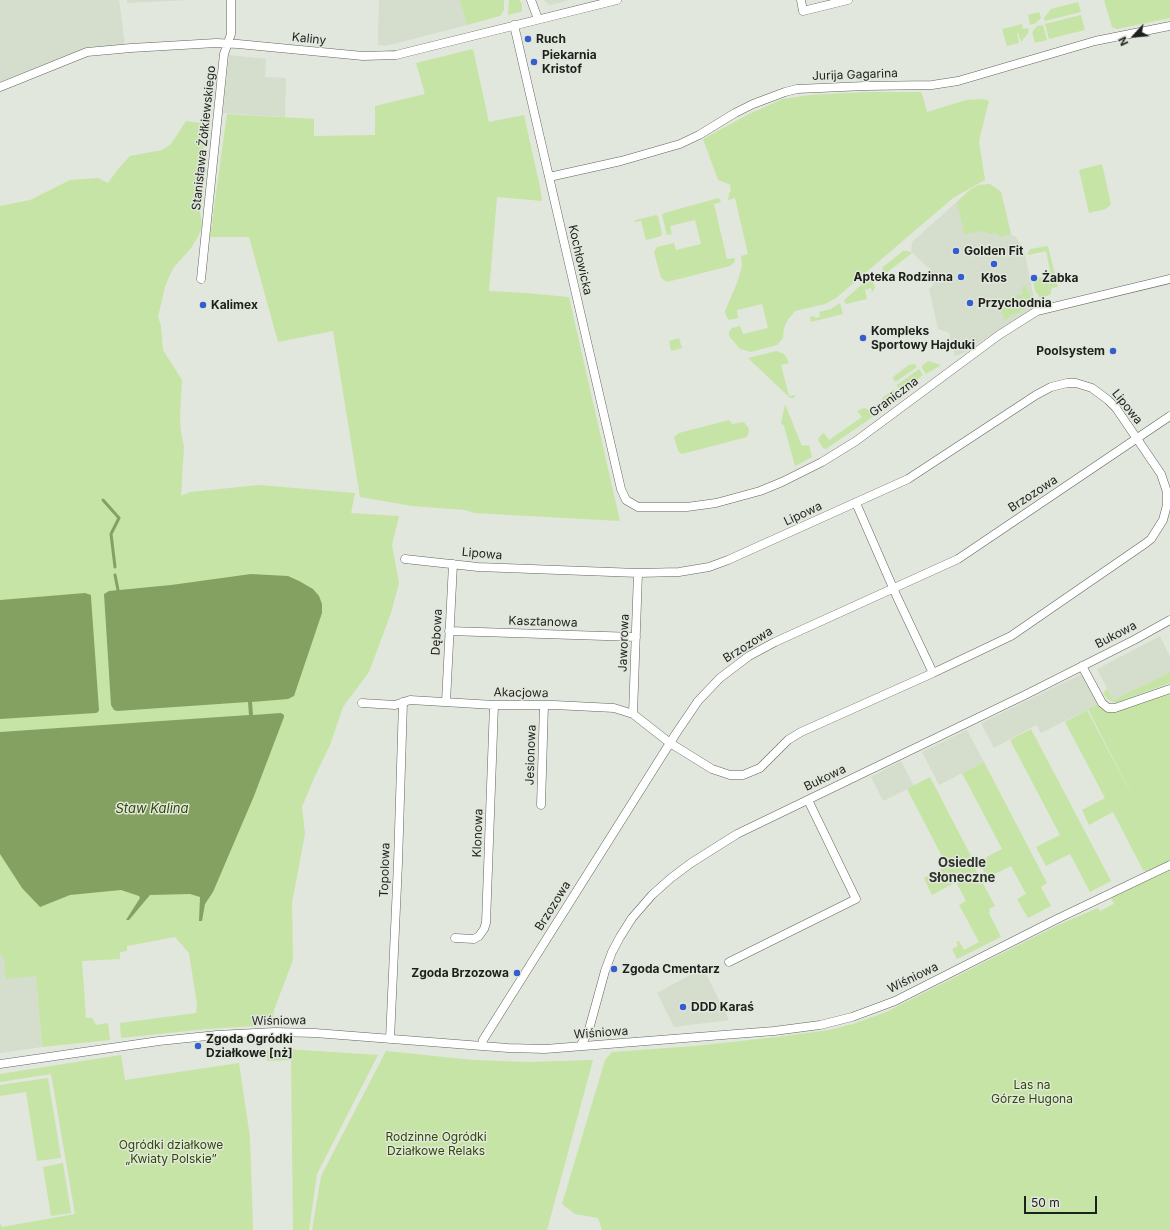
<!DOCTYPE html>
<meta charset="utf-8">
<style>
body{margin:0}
#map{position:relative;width:1170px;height:1230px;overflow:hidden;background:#e1e7dc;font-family:Inter,sans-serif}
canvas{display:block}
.north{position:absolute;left:1114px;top:16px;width:40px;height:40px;-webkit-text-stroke:3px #e1e7dc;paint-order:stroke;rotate:244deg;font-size:11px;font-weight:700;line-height:16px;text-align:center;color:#1e201c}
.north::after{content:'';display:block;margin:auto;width:14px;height:18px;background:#1e201c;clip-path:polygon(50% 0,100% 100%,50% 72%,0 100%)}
.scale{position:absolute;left:1024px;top:1196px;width:73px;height:18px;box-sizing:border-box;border:2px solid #1e201c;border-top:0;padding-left:5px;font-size:12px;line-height:14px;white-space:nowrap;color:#1e201c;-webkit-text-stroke:3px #e1e7dc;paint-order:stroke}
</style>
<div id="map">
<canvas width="1170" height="1230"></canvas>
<div class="north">N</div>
<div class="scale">50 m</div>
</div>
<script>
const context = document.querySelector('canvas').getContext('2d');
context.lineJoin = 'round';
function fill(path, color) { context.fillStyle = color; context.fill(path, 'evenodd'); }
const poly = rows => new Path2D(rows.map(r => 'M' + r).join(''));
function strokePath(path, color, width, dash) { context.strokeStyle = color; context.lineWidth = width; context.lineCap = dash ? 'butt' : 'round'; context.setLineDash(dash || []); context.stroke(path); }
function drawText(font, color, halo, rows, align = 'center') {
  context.font = font + ' Inter,sans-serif'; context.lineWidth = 3; context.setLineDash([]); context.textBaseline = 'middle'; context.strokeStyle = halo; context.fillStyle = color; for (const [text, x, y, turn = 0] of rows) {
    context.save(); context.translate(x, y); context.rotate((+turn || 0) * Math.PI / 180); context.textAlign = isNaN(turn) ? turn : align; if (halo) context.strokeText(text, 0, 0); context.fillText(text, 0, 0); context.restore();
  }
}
fill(poly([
 [0,0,119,0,125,45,90,47,0,82],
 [127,0,189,0,127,3],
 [379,0,460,0,467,25,386,46,378,45],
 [544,0,570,0,551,5,548,4],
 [229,55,266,59,265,77,286,78,285,117,223,113],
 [990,184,1001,192,1011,234,1016,237,1024,250,1036,307,995,332,966,352,955,356,949,333,938,329,929,289,934,284,930,269,911,252,912,242,971,189,979,185],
 [1160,636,1170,657,1170,672,1113,700,1097,669],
 [1082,674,1099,704,1041,733,1036,725,994,748,981,723],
 [967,730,984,762,939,785,922,752],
 [901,761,914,786,883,801,871,777],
 [0,954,4,958,36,976,42,1047,0,1053],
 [703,968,729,1020,674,1027,657,993]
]), '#d5decc');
fill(poly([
 [460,0,504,0,504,10,500,16,467,25],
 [509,0,519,0,522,4,522,11,520,12,508,15],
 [1104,0,1170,0,1170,18,1117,29,1112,27],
 [1078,2,1081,12,1045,21,1044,18,1051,9],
 [1039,12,1041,18,1036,23,1030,25,1028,15],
 [1081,15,1085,30,1049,39,1045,24],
 [1022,24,1023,29,1028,28,1029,32,1021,42,1018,33,1017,33,1019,43,1007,46,1002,29],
 [1043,25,1047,40,1035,43,1032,32,1037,26],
 [473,49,489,122,524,115,540,187,542,201,497,197,489,291,526,293,569,297,620,521,474,513,465,510,412,506,360,497,333,331,278,342,249,237,210,237,227,114,314,119,314,136,375,135,375,106,425,94,416,63],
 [868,92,921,92,923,97,927,112,966,100,983,99,989,101,979,141,985,180,953,198,836,298,825,304,795,311,787,321,784,328,783,338,777,345,751,352,740,349,729,336,729,332,732,328,740,326,743,334,768,328,762,304,737,310,738,318,729,320,726,316,725,311,737,283,742,266,741,256,748,254,735,198,728,200,729,193,731,191,730,187,731,185,718,180,703,139,751,113,783,99,810,95],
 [186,121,209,124,201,159,202,177,199,206,202,225,199,235,191,248,174,267,169,277,165,287,158,317,161,326,163,350,182,380,180,418,181,432,184,447,181,496,190,492,259,485,355,493,351,513,399,516,392,545,399,583,391,613,369,672,343,707,330,745,315,776,302,807,305,834,292,903,293,960,274,1010,272,1025,207,1029,121,1038,120,1023,196,1013,197,1004,189,953,175,937,127,946,127,951,120,952,120,959,82,961,86,1018,92,1018,96,1025,108,1023,110,1040,42,1047,36,976,6,979,4,958,0,954,0,206,30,200,70,180,98,178,108,183,119,168,130,156,162,150,171,144],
 [1102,164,1111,204,1106,209,1089,213,1079,170],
 [990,184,1001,192,1011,234,1000,237,996,233,990,234,982,231,964,234,957,202,971,189,979,185],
 [719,198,721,202,714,204,727,259,735,258,734,263,730,266,667,282,661,278,654,252,657,247,674,243,676,250,701,244,695,220,670,226,672,234,667,235,662,215,664,213],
 [656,215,658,216,662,234,661,236,646,240,641,221,635,222,635,220],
 [1048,246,1058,287,1052,288,1050,295,1040,298,1035,291,1033,281,1034,279,1051,275,1046,251,1028,255,1028,253,1030,249],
 [903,251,907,251,912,253,881,277,883,267],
 [867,280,872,280,875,287,872,293,871,288,865,290,867,299,846,304,844,300],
 [1024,286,1026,287,1034,303,1005,320,1000,307,1000,301,1002,299,1023,294,1022,287],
 [840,303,843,314,811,322,810,317,814,316,815,318,820,317,819,312,831,309],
 [679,338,682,348,671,351,669,341],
 [776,351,784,354,788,360,789,363,781,365,789,396,796,395,794,398,790,398,748,358],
 [928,361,941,365,926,374,922,368,922,366],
 [915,364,917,367,897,381,894,381,893,377,909,365],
 [919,369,923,375,905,389,897,387,897,385],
 [893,390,897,395,896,398,886,409,884,408,884,405,888,404,887,401,883,402,882,398],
 [785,404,802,446,809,445,812,457,795,466,784,426,781,423],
 [864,408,872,411,874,416,826,449,823,448,818,440,820,436,824,433,829,440,862,417,857,411],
 [729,420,732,424,744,422,749,429,748,435,747,437,682,454,678,451,674,437,679,433],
 [1170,672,1170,683,1116,703,1107,699,1104,694,1105,690,1107,689,1113,700],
 [1170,691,1170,861,1147,872,1143,870,1113,812,1089,825,1082,810,1105,798,1065,722,1087,710,1139,809,1088,709,1099,704,1103,709,1107,711],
 [1031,729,1111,881,1090,892,1070,854,1046,866,1036,847,1060,835,1010,740],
 [984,762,1047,883,1041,887,1051,906,1028,918,1017,899,1026,894,1011,866,987,878,979,861,1002,849,962,773],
 [930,777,972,858,970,859,995,906,989,909,990,912,989,913,1001,937,957,959,952,949,958,946,956,942,959,941,964,950,979,942,959,905,966,901,956,882,932,895,924,878,947,866,907,789],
 [1170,869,1170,1230,602,1230,598,1218,575,1214,562,1204,605,1060,612,1052,695,1046,777,1037,829,1030,853,1024,886,1012,1058,925,1098,908,1100,911,1114,904,1110,896],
 [287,1049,378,1055,317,1174,309,1230,293,1230,291,1060,267,1061,267,1050],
 [386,1051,473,1060,529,1062,593,1060,547,1230,312,1230,321,1176],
 [121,1055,125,1080,239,1063,250,1137,253,1230,0,1230,0,1223,2,1227,75,1214,51,1074,0,1082,0,1074],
 [48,1078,61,1158,37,1161,26,1092,0,1096,0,1085],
 [63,1163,71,1213,51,1216,43,1167]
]), '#c6e4a5');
fill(poly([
 [251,574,288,576,299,581,313,589,319,596,322,604,322,613,294,696,288,699,252,702,253,715,281,713,284,715,284,717,254,796,213,892,205,904,202,921,199,921,200,897,190,894,150,895,129,920,126,920,140,898,139,896,121,890,70,895,40,907,22,888,0,854,0,732,249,715,248,702,117,711,114,710,111,705,104,594,109,591,171,585],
 [85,593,91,595,91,597,99,710,98,712,96,713,0,719,0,600]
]), '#84a162');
strokePath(poly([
 [103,500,119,518,111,534,115,567],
 [115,575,118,590]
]), '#84a162', 3);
const street = poly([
 [531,0,538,19],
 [801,0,803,11,848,0],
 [514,25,621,489,626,500,638,507,687,507,716,503,760,491,782,482,822,462,856,441,999,335,1037,311,1170,279],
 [0,87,87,52,131,48,216,43,238,44,363,56,396,55,617,0],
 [549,177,621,161,680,144,699,135,735,113,753,104,785,92,797,89,865,86,932,85,958,81,1095,41,1170,26],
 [201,279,224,54,231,34,231,0],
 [856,503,897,597,933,673],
 [449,631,636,637],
 [1082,666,1102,703,1108,708,1115,708,1170,689],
 [446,702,453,564],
 [362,703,395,705,410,700,494,705,554,705,614,708,633,714,670,743,712,769,730,775,743,775,760,768,788,740,801,732,933,673,1011,636,1146,543,1151,539,1163,520,1167,505,1167,492,1161,474,1116,408,1108,400,1092,388,1076,383,1067,383,1051,387,1036,395,908,479,728,560,709,567,679,572,638,573,478,567,405,559],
 [633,714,638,573],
 [541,805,544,705],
 [455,938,474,939,479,936,484,929,486,923,494,705],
 [729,962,856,899,808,800],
 [390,1039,398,863,403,702],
 [482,1046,483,1040,675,735,698,701,720,678,749,656,775,642,958,559,1170,416],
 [580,1046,588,1033,605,971,612,952,620,937,632,918,652,895,671,878,691,863,737,834,1025,695,1134,640,1170,620],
 [0,1064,159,1041,217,1035,275,1032,315,1033,508,1048,545,1049,774,1031,820,1025,852,1017,895,1001,1059,918,1170,865]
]);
strokePath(street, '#61665c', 9);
strokePath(street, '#fff', 8);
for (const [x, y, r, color] of [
 [528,39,4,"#355dce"],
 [534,62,4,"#355dce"],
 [956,251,4,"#355dce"],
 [994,264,4,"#355dce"],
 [961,277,4,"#355dce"],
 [1034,278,4,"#355dce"],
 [970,303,4,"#355dce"],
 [203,305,4,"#355dce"],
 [863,338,4,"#355dce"],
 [1113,351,4,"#355dce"],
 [614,969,4,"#355dce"],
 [517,973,4,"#355dce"],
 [683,1007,4,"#355dce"],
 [198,1046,4,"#355dce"]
]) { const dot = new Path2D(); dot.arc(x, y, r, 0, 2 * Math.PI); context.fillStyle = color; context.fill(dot); strokePath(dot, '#e1e7dc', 1.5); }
drawText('12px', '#1e201c', '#e1e7dc', [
 ["Kaliny",309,39,6],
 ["Jurija Gagarina",855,75,-2],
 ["Stanisława Żółkiewskiego",204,138,-84],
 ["Kochłowicka",580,260,77],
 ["Graniczna",894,397,-37],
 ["Lipowa",1127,407,51],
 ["Brzozowa",1033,494,-33],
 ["Lipowa",803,514,-25],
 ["Lipowa",482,554,5],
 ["Kasztanowa",543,622,2],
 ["Dębowa",437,632,-87],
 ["Bukowa",1116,635,-27],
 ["Jaworowa",624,643,-88],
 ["Brzozowa",748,645,-32],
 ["Akacjowa",521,693,1],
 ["Jesionowa",531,755,-88],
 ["Bukowa",825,778,-26],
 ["Klonowa",478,833,-88],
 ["Topolowa",385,870,-88],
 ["Brzozowa",553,906,-58],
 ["Wiśniowa",913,978,-26],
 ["Wiśniowa",279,1021,-1],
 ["Wiśniowa",601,1033,-4]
]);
drawText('bold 12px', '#1e201c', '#e1e7dc', [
 ["Ruch",536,39],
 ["Piekarnia",542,55],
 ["Kristof",542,69],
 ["Golden Fit",964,251],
 ["Apteka Rodzinna",953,277,"right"],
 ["Kłos",994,278,"center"],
 ["Żabka",1042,278],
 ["Przychodnia",978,303],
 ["Kalimex",211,305],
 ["Kompleks",871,331],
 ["Sportowy Hajduki",871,345],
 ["Poolsystem",1105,351,"right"],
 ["Zgoda Cmentarz",622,969],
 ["Zgoda Brzozowa",509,973,"right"],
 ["DDD Karaś",691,1007],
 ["Zgoda Ogródki",206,1039],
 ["Działkowe [nż]",206,1053]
], 'left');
drawText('12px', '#304a00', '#e1e7dc', [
 ["Las na",1032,1085],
 ["Górze Hugona",1032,1099],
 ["Rodzinne Ogródki",436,1137],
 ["Działkowe Relaks",436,1151],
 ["Ogródki działkowe",171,1145],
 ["„Kwiaty Polskie”",171,1159]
]);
drawText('italic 13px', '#2f4900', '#e1e7dc', [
 ["Staw Kalina",152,809]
]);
drawText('bold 13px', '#2f342b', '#e1e7dc', [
 ["Osiedle",962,863],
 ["Słoneczne",962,878]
]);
</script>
